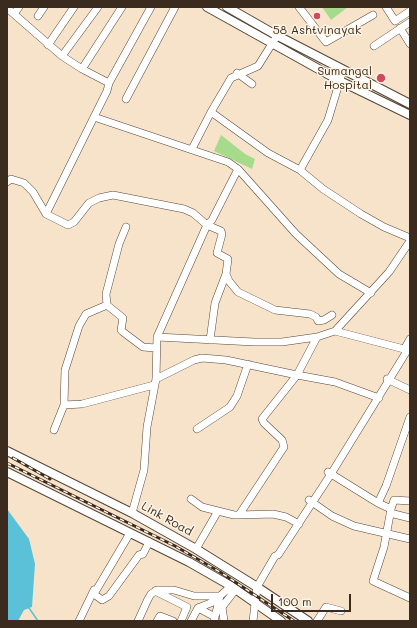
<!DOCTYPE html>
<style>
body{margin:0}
#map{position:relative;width:417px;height:628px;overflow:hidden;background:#f6e3ca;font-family:Mali,sans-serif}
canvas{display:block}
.frame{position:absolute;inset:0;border:8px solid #3b2a1e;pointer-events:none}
.scale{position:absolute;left:271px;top:594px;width:80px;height:18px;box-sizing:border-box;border:2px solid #3b2a1e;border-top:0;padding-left:5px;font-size:12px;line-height:14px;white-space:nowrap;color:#3b2a1e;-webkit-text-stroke:3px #fcf5e5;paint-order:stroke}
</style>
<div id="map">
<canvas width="417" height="628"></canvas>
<div class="frame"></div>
<div class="scale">100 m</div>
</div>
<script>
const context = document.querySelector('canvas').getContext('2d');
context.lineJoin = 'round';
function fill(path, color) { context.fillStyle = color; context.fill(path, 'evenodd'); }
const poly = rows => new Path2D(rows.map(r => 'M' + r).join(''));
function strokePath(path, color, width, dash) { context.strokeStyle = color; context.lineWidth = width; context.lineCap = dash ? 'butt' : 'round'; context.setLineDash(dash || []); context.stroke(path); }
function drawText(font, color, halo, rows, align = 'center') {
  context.font = font + ' Mali,sans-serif'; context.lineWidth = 3; context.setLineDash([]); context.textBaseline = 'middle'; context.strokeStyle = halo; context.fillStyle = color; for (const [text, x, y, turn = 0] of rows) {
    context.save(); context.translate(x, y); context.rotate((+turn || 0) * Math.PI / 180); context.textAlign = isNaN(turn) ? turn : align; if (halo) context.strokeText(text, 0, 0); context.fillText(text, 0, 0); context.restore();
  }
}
fill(poly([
 [322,7,348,7,331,20],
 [221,135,245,154,255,159,252,169,214,151]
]), '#a6db8b');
fill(poly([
 [7,509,29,539,35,564,32,607,24,610,18,621,7,621]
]), '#5bc1d9');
strokePath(poly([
 [29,608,38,621]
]), '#5bc1d9', 1.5);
const minor = poly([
 [299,7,326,42,373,15],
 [386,7,395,21,410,11],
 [7,8,62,56,82,69,109,83],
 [14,14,19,7],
 [38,16,44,7],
 [400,28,410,44],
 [275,39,258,66,231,78,211,112,268,153,300,170,323,189,361,214,384,227,410,238],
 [48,45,74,7],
 [374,46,410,22],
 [62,56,98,7],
 [82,69,122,7],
 [237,73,252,84],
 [126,99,175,7],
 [94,117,107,91,109,83,151,7],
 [192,149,211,112],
 [238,169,296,234,339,274,371,293],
 [300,170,328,120,343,70],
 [7,182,11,179,24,183,33,192,46,214,68,225,74,222,89,203,99,198,113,195,184,209,193,213,207,225,221,231,222,234,217,253,228,259,226,274,229,281,238,292,275,310,310,314,316,317,318,321,324,320,332,315],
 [46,214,94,117,228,162,238,169,212,220,207,225,157,337,156,379,147,427,144,470,132,513],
 [126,227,119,244,106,294,107,305,123,318,121,330,123,332,143,347,156,348],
 [335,331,317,337,297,375,335,382,379,398],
 [157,337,254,342,282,342,317,337],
 [210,340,215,303,226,274],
 [404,349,335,331,389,272,410,241],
 [404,350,410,339],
 [156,379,194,360,202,358,226,360,297,375,262,419,264,423,282,440,284,447,239,515,234,515,202,507,191,499],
 [387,379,410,390],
 [64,405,82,404,154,385],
 [197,429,230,407,237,396,248,364],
 [54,430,64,405,65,370,79,326,86,314,107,305],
 [328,472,378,503,386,486,410,417],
 [309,500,332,516,354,526,410,539],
 [378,503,391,509,384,547,373,581,410,598],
 [391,509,394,500,410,501],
 [390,513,410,518],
 [239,515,273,514,286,517,299,524],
 [130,533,94,594,102,600,109,596,139,555,143,554,149,542],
 [196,549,218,511],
 [155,591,187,607,181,621],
 [198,608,218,600],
 [79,621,94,590],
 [138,621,148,599,151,594,157,590,174,590,194,596,220,596,231,586],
 [157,621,160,616,173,621],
 [191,621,198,608,215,617],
 [214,621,220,596],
 [224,621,222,607,236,589],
 [253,621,257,587,275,556,278,555,331,474,410,346],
 [317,621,326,607,341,611]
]);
const major = poly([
 [207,7,340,81,410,115],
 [227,7,276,35,410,104],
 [7,451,132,513,196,549,257,587,308,621],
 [7,472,189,562,231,586,281,621]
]);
strokePath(minor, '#574638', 8);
strokePath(major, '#574638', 10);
strokePath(minor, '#fff', 7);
strokePath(major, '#fff', 8);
const rail = poly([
 [13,458,50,479],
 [7,463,175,546,220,572,294,621]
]);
strokePath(rail, '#3b2a1e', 3);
strokePath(rail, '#fcf5e5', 1.5, [4.5]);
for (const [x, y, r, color] of [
 [317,16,4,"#d1495b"],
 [381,78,5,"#d1495b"]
]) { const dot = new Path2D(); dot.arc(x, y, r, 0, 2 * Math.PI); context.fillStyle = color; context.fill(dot); strokePath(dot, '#fcf5e5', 1.5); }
drawText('12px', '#3b2a1e', '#fcf5e5', [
 ["58 Ashtvinayak",317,30],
 ["Sumangal",372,71,"right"],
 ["Hospital",372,85,"right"]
]);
drawText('12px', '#3b2a1e', '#fcf5e5', [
 ["Link Road",167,519,29]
]);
</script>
